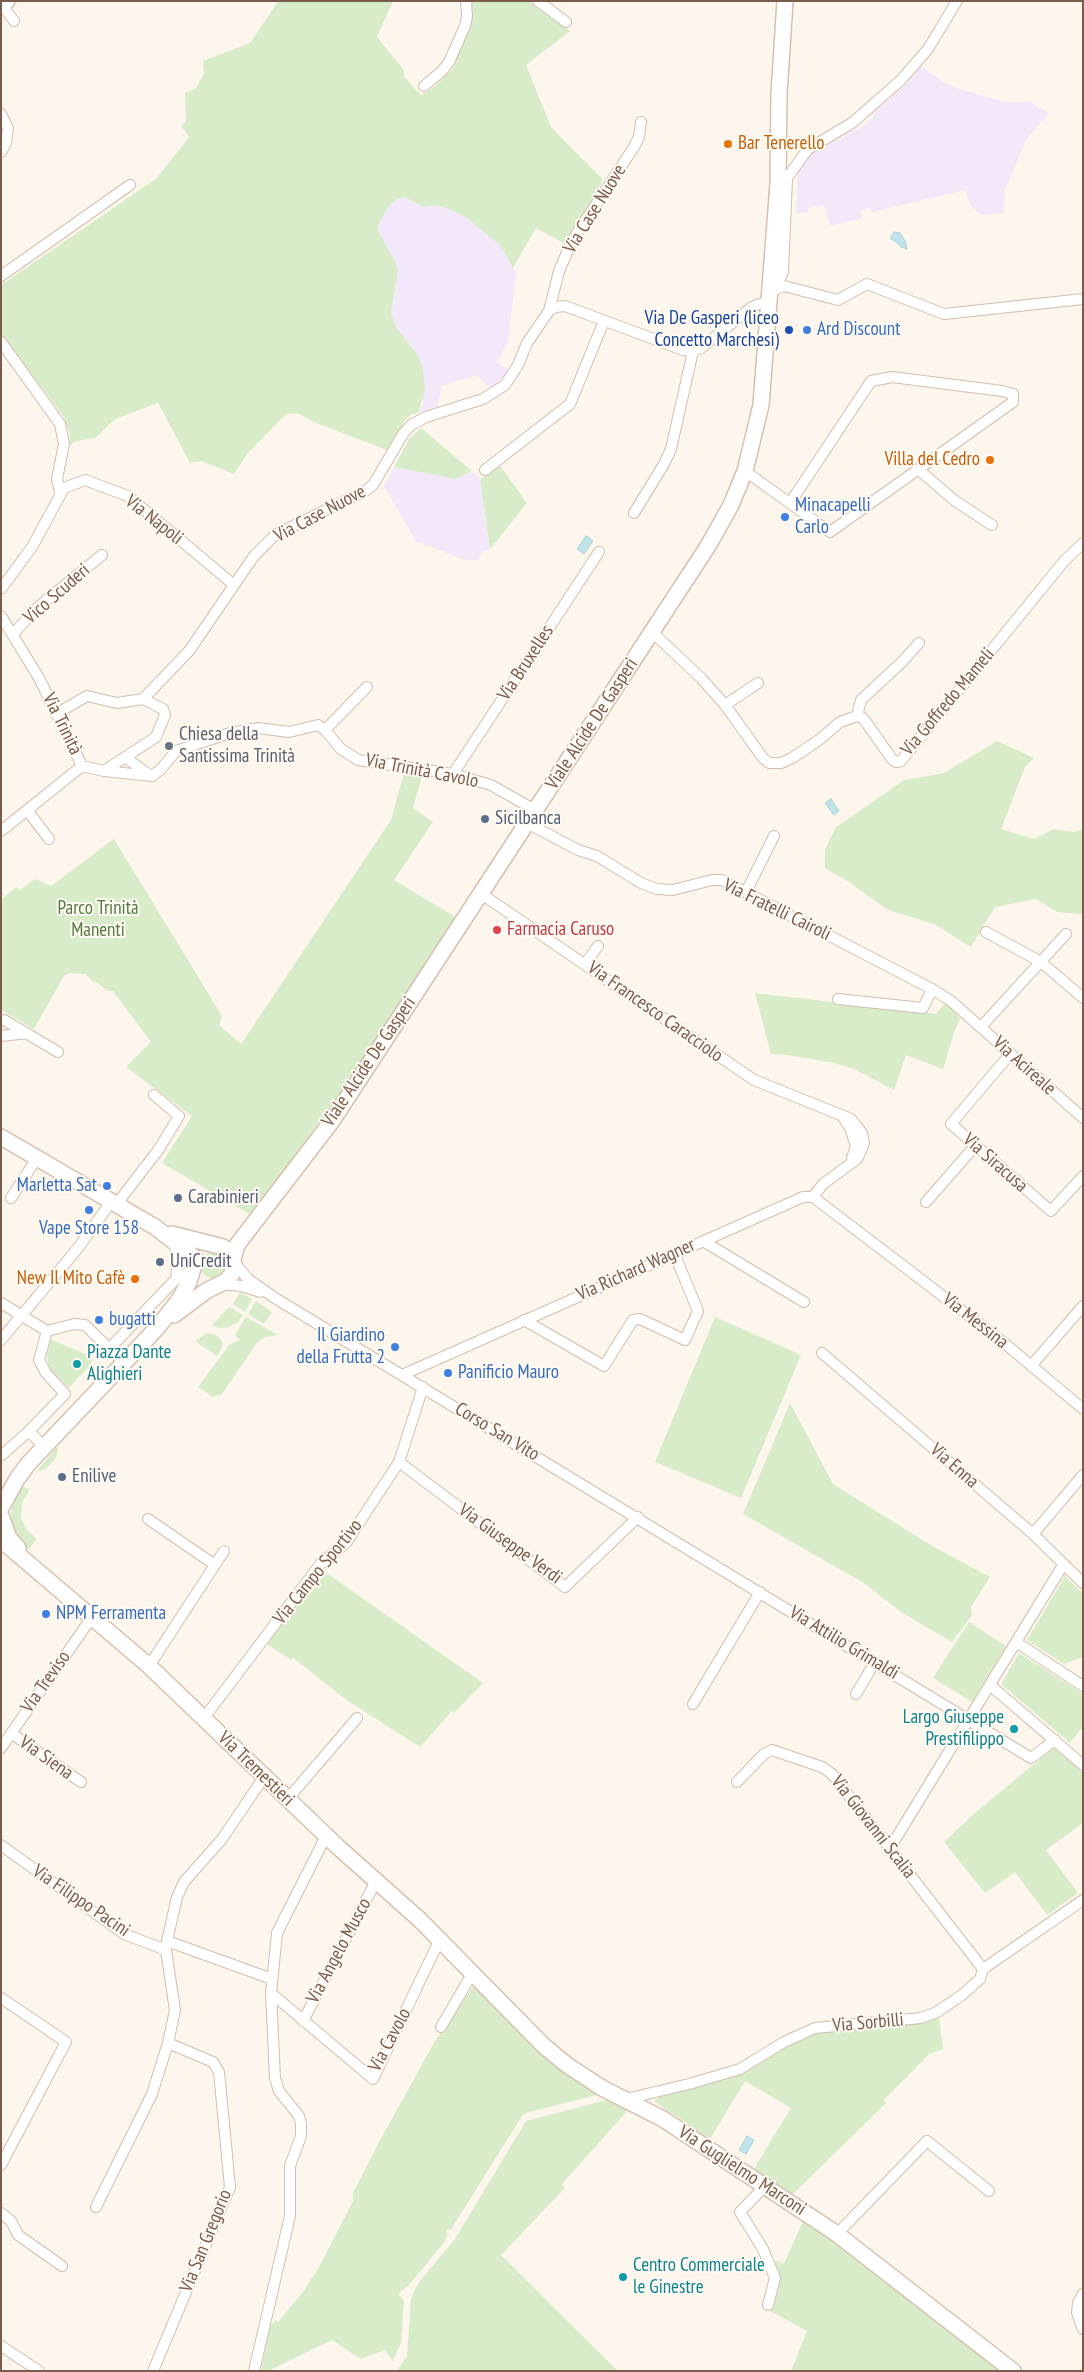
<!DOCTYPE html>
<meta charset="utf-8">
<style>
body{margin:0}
#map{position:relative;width:1084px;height:2372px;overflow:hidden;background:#fdf6ec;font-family:"PT Sans Narrow",sans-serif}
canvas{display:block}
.frame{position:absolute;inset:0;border:2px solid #7a5c4d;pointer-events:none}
</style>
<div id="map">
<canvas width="1084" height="2372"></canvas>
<div class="frame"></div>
</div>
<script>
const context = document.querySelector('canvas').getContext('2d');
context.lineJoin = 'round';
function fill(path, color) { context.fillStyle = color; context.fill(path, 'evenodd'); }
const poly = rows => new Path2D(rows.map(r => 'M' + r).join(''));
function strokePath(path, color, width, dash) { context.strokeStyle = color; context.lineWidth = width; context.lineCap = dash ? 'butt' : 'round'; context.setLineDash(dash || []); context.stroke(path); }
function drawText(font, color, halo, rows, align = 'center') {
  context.font = font + ' "PT Sans Narrow",sans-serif'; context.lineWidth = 4; context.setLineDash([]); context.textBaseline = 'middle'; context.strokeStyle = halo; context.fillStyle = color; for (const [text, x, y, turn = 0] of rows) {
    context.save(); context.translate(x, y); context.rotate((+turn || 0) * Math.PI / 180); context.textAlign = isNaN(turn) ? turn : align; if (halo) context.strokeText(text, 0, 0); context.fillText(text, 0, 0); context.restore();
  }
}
fill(poly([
 [919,65,945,83,962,90,1005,102,1030,102,1049,113,1026,140,1005,190,1003,213,981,215,970,205,965,190,872,212,870,207,860,211,862,218,830,226,824,205,808,208,808,212,796,213,798,169,810,154,867,124,874,116,874,112,907,84,916,73],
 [404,197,424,207,434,205,449,209,467,218,500,245,516,273,508,341,497,363,508,370,504,376,490,388,476,375,441,386,438,406,418,413,423,403,417,354,396,327,391,313,398,272,378,231,379,223,389,206,397,199],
 [394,467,455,479,472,471,480,479,490,549,481,553,479,560,465,560,416,541,384,486]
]), '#f3e8fa');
fill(poly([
 [276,1,393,1,377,37,403,69,405,78,421,95,434,87,453,69,473,16,471,1,529,1,570,31,526,65,551,127,603,180,567,245,536,228,513,268,500,245,467,218,449,209,434,205,424,207,404,197,397,199,389,206,379,223,378,231,396,263,398,272,391,313,396,327,417,354,423,369,425,391,418,413,411,415,405,420,387,450,316,423,297,413,286,414,247,454,234,474,201,461,190,463,158,403,115,419,95,438,76,441,70,445,70,434,64,417,1,334,1,285,157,178,189,137,181,126,186,121,185,93,196,88,204,74,203,61,250,43,277,3],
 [421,428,472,471,455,479,394,467,409,439],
 [500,466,527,503,490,549,480,479],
 [997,741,1034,758,1025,767,1001,829,1034,839,1054,829,1074,832,1083,829,1083,914,1057,912,1036,899,995,907,971,947,934,924,888,910,849,882,825,868,825,850,835,828,904,780,944,773],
 [404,773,422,776,413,808,433,822,394,880,457,918,343,1090,251,1215,162,1163,192,1116,126,1067,151,1042,113,991,107,991,96,982,93,982,86,974,69,973,64,976,34,1029,1,1010,1,900,16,887,20,890,35,879,51,886,114,839,222,1016,219,1025,241,1044,391,820],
 [755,993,936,1014,944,1004,950,1006,960,1019,955,1030,943,1069,906,1055,894,1090,854,1069,834,1063,788,1055,771,1054],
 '200 1265a13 13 0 1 1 26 0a13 13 0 1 1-26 0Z',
 [240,1292,252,1299,245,1312,233,1304],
 [256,1301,272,1312,264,1324,248,1314],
 [229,1307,243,1315,238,1322,229,1327,219,1328,212,1325],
 [246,1317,278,1335,265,1337,256,1344,222,1394,213,1397,198,1387,229,1345,240,1340,235,1335],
 [715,1317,801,1355,741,1498,655,1462],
 [207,1333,216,1335,222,1341,222,1348,217,1356,195,1341],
 [50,1339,92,1357,91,1364,69,1388,48,1367,47,1355],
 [790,1403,833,1484,934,1547,990,1577,971,1607,972,1615,952,1642,901,1612,864,1583,743,1514],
 [56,1448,58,1448,56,1458,46,1469,36,1472],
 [19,1486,30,1489,22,1502,21,1519,27,1530,37,1539,28,1550,14,1529,11,1517,13,1498],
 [321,1569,483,1683,454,1713,452,1711,420,1747,348,1701,293,1658,291,1660,265,1643,283,1621,289,1621,291,1618,288,1614],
 [1065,1576,1083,1593,1083,1657,1064,1664,1027,1640],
 [969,1622,1006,1646,972,1702,933,1678],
 [1019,1653,1083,1694,1083,1730,1081,1729,1070,1743,1001,1684],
 [1054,1748,1083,1773,1083,1823,1046,1850,1078,1893,1047,1915,1015,1872,985,1893,944,1842,977,1811],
 [475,1984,601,2094,526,2113,522,2116,452,2228,446,2231,448,2234,443,2244,408,2286,400,2292,399,2295,404,2301,401,2343,393,2361,385,2350,361,2359,332,2340,268,2371,261,2371,270,2326,276,2320,278,2322,303,2292,319,2267,353,2201,353,2193,378,2144,435,2041],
 [939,2017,943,2049,929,2054,884,2100,886,2103,793,2194,754,2169,791,2108,745,2081,710,2139,654,2101,663,2095,723,2078,814,2031,921,2022],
 [606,2100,628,2110,562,2184,565,2188,501,2255,618,2371,397,2371,407,2356,411,2300,414,2291,420,2281,455,2239,526,2121],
 [804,2219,913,2300,912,2304,916,2307,919,2305,1004,2371,791,2371,807,2331,770,2311,781,2277,774,2260,784,2264]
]), '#d8ecc9');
const water = poly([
 [894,232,900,233,905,241,907,249,901,247,898,243,891,239,891,236,894,232],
 [586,536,593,541,584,554,577,549,586,536],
 [831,799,839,811,834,815,825,803,831,799],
 [747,2136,754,2140,746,2154,739,2150,747,2136]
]);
fill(water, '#bfe3e8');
strokePath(water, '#a5d3da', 1);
const street = poly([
 [538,1,566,22],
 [2,5,14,21],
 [424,86,442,71,449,62,465,26,467,16,466,1],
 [1,114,8,128,6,143,1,152],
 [778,184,787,178,808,149,852,123,901,80,928,49,957,1],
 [1,276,130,185],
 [776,288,783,272,787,178],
 [769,292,784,286,838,300,867,284,944,314,1083,299],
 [549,311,555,307,565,306,683,350,693,351,701,348,752,307,759,304,768,303],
 [1,342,60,424,64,444,57,479,60,493],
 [918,469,955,501,992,525],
 [485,470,570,404,604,321],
 [745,471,830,532,1013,402,1013,394,1002,391,892,377,871,381,790,503],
 [634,513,664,464,671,449,693,351],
 [1,589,32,547,64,488,85,480,128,496,234,585],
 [1,616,39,678,82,766,104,771,156,737,165,715,163,709,143,699],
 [652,632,701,678,725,705,763,758,769,763,781,763,792,758,819,740,840,722,857,716,863,718,892,759,896,762,901,761,1065,560,1083,543],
 [13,634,37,608,102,555],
 [725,705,758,683],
 [56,714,87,696,117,703,143,699,189,651,254,556,275,535,365,491,373,485,403,434,411,425,426,417,483,399,505,385,518,365,527,343,549,311,559,271,572,241,634,147,639,137,641,122],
 [857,716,861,700,903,661,919,643],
 [325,730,367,687],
 [126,758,151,776],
 [104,771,152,776],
 [453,774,599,552],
 [152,776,161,769,176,751,227,734,258,728,289,732,318,725,325,730,341,749,358,760,453,774,491,785,535,810],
 [27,810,49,839],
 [527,823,578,850,597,856,641,883,657,889,673,890,712,880,722,880,932,989,951,1001,1083,1118],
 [1,831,82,766],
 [746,892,774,836],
 [480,893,754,1080,851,1119,862,1133,864,1143,860,1153,857,1159,823,1184,813,1197],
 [986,932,1041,962,1083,998],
 [585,964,598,946],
 [838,999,923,1008,932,989],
 [4,1020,58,1052],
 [981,1027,1066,934],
 [1,1036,27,1033],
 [1010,1054,951,1124,1051,1211,1083,1176],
 [842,1116,850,1128,856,1146,852,1158],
 [11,1198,37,1158],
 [926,1202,975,1146],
 [116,1205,159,1149,179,1116,154,1095],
 [703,1241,804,1302],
 [174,1242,178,1259,176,1279],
 [233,1261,248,1279,275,1298,1031,1758,1055,1740],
 [221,1284,242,1286,260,1292],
 [1,1303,47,1331,74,1324,85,1325,124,1363],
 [524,1320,604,1366,633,1320,640,1319,685,1340,698,1311,674,1253],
 [1,1340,78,1248,111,1202],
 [109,1349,176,1279,193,1270],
 [822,1353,1033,1534,1083,1583],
 [1031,1366,1083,1306],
 [402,1375,803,1197,813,1197,1003,1342,1083,1409],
 [44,1447,29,1431,65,1394,46,1373,39,1360,47,1331],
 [2,1455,29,1431],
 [399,1462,565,1587,638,1517],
 [148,1519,215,1565],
 [1033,1534,1083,1475],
 [1016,1642,1083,1686],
 [149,1666,224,1551],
 [990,1685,1083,1765],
 [856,1694,875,1662],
 [693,1704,760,1592],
 [204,1718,321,1563,347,1542,355,1529,399,1462,423,1387],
 [11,1733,81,1782],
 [1,1748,92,1617],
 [737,1782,764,1754,772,1750,822,1767,832,1774,983,1969],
 [287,1800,357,1718],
 [1,1845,124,1934,166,1950],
 [890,1848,1063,1565],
 [167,1941,272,1979],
 [271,1993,373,2079,440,1939],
 [1,1998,66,2042,1,2165],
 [303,2021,376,1881],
 [441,2027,472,1974],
 [626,2099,689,2084,740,2069,784,2042,815,2028,921,2018,937,2012,962,1995,980,1979,983,1969,1083,1900],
 [765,2186,740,2212,763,2249,775,2278,768,2305],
 [96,2207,152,2094,168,2043],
 [1,2213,11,2221,18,2235,62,2266],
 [837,2234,927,2141,989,2191],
 [1083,2294,1078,2303,1077,2313,1083,2329],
 [1,2346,39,2371],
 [153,2371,230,2187,219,2072,213,2062,168,2043,175,2010,166,1950,167,1941,177,1897,184,1882,222,1839,264,1777],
 [254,2371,290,2216,290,2166,301,2136,301,2124,299,2116,279,2091,275,2078,271,1993,277,1933,326,1836]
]);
const secondary = poly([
 [1,5,7,1],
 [1,1137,155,1227,195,1258],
 [172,1234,223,1247,230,1253,234,1264,232,1274,226,1281,206,1291,174,1315],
 [233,1259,237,1245,332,1121,708,546,731,505,745,471,761,405,778,184,779,94,785,1],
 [1,1508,17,1479,28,1464,157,1328,179,1300,189,1282,194,1265],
 [1,1516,9,1538,18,1548],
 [1,1540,149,1666,338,1847,420,1920,544,2046,567,2065,602,2088,663,2119,837,2234,1013,2371]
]);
strokePath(street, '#d1beb0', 12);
strokePath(secondary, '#d6c0b0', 18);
strokePath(street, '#fff', 10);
strokePath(secondary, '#fff', 15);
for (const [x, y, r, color] of [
 [728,144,5,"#e8710a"],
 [789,330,5,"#1a4fb4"],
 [807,330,5,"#3f7fe0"],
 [990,460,5,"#e8710a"],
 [785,517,5,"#3f7fe0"],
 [169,746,5,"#6b7280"],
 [485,819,5,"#5c6f8a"],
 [497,930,5,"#e0444e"],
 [107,1186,5,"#3f7fe0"],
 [178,1198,5,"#5c6f8a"],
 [89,1210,5,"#3f7fe0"],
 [160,1262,5,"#5c6f8a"],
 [135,1279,5,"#e8710a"],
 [99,1320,5,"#3f7fe0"],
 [395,1347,5,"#3f7fe0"],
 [77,1364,5,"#0f9aa8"],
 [448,1373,5,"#3f7fe0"],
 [62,1477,5,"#5c6f8a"],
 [46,1614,5,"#3f7fe0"],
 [1014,1729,5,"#0f9aa8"],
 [623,2277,5,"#0f9aa8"]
]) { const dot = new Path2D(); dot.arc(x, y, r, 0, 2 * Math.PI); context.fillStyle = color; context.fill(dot); strokePath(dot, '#fffaf3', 2); }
drawText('19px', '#c56008', '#fffaf3', [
 ["Bar Tenerello",738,144,"left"],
 ["Villa del Cedro",980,460],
 ["New Il Mito Cafè",125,1279]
], 'right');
drawText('19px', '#7a5c4d', '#fffaf3', [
 ["Via Case Nuove",595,209,-58],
 ["Via Case Nuove",320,514,-28],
 ["Via Napoli",154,520,38],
 ["Vico Scuderi",57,594,-41],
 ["Via Bruxelles",526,663,-57],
 ["Via Goffredo Mameli",948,702,-50],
 ["Via Trinità",62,724,64],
 ["Viale Alcide De Gasperi",592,724,-57],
 ["Via Trinità Cavolo",422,771,11],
 ["Via Fratelli Cairoli",777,910,26],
 ["Via Francesco Caracciolo",655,1012,35],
 ["Viale Alcide De Gasperi",369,1062,-56],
 ["Via Acireale",1024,1066,42],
 ["Via Siracusa",995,1163,41],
 ["Via Richard Wagner",636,1270,-24],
 ["Via Messina",975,1321,38],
 ["Corso San Vito",497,1432,31],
 ["Via Enna",954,1466,41],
 ["Via Giuseppe Verdi",510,1544,36],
 ["Via Campo Sportivo",318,1572,-51],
 ["Via Attilio Grimaldi",844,1643,31],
 ["Via Treviso",46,1682,-55],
 ["Via Siena",46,1758,35],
 ["Via Tremestieri",256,1769,44],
 ["Via Giovanni Scalia",873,1827,52],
 ["Via Filippo Pacini",81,1901,34],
 ["Via Angelo Musco",339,1951,-62],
 ["Via Sorbilli",868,2023,-5],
 ["Via Cavolo",390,2040,-62],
 ["Via Guglielmo Marconi",742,2171,33],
 ["Via San Gregorio",206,2241,-68]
]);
drawText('19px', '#164399', '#fffaf3', [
 ["Via De Gasperi (liceo",779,319],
 ["Concetto Marchesi)",779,341]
], 'right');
drawText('19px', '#366cbe', '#fffaf3', [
 ["Ard Discount",817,330],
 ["Minacapelli",795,506],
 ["Carlo",795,528],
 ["Marletta Sat",97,1186,"right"],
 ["Vape Store 158",89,1229,"center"],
 ["bugatti",109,1320],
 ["Il Giardino",385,1336,"right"],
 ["della Frutta 2",385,1358,"right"],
 ["Panificio Mauro",458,1373],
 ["NPM Ferramenta",56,1614]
], 'left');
drawText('19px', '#5b616d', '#fffaf3', [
 ["Chiesa della",179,735],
 ["Santissima Trinità",179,757]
], 'left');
drawText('19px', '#4e5e75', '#fffaf3', [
 ["Sicilbanca",495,819],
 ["Carabinieri",188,1198],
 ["UniCredit",170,1262],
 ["Enilive",72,1477]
], 'left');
drawText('19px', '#537a41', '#fffaf3', [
 ["Parco Trinità",98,909],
 ["Manenti",98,931]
]);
drawText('19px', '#be3a42', '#fffaf3', [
 ["Farmacia Caruso",507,930]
], 'left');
drawText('19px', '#0d838f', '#fffaf3', [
 ["Piazza Dante",87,1353],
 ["Alighieri",87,1375],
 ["Largo Giuseppe",1004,1718,"right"],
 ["Prestifilippo",1004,1740,"right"],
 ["Centro Commerciale",633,2266],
 ["le Ginestre",633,2288]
], 'left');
</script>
